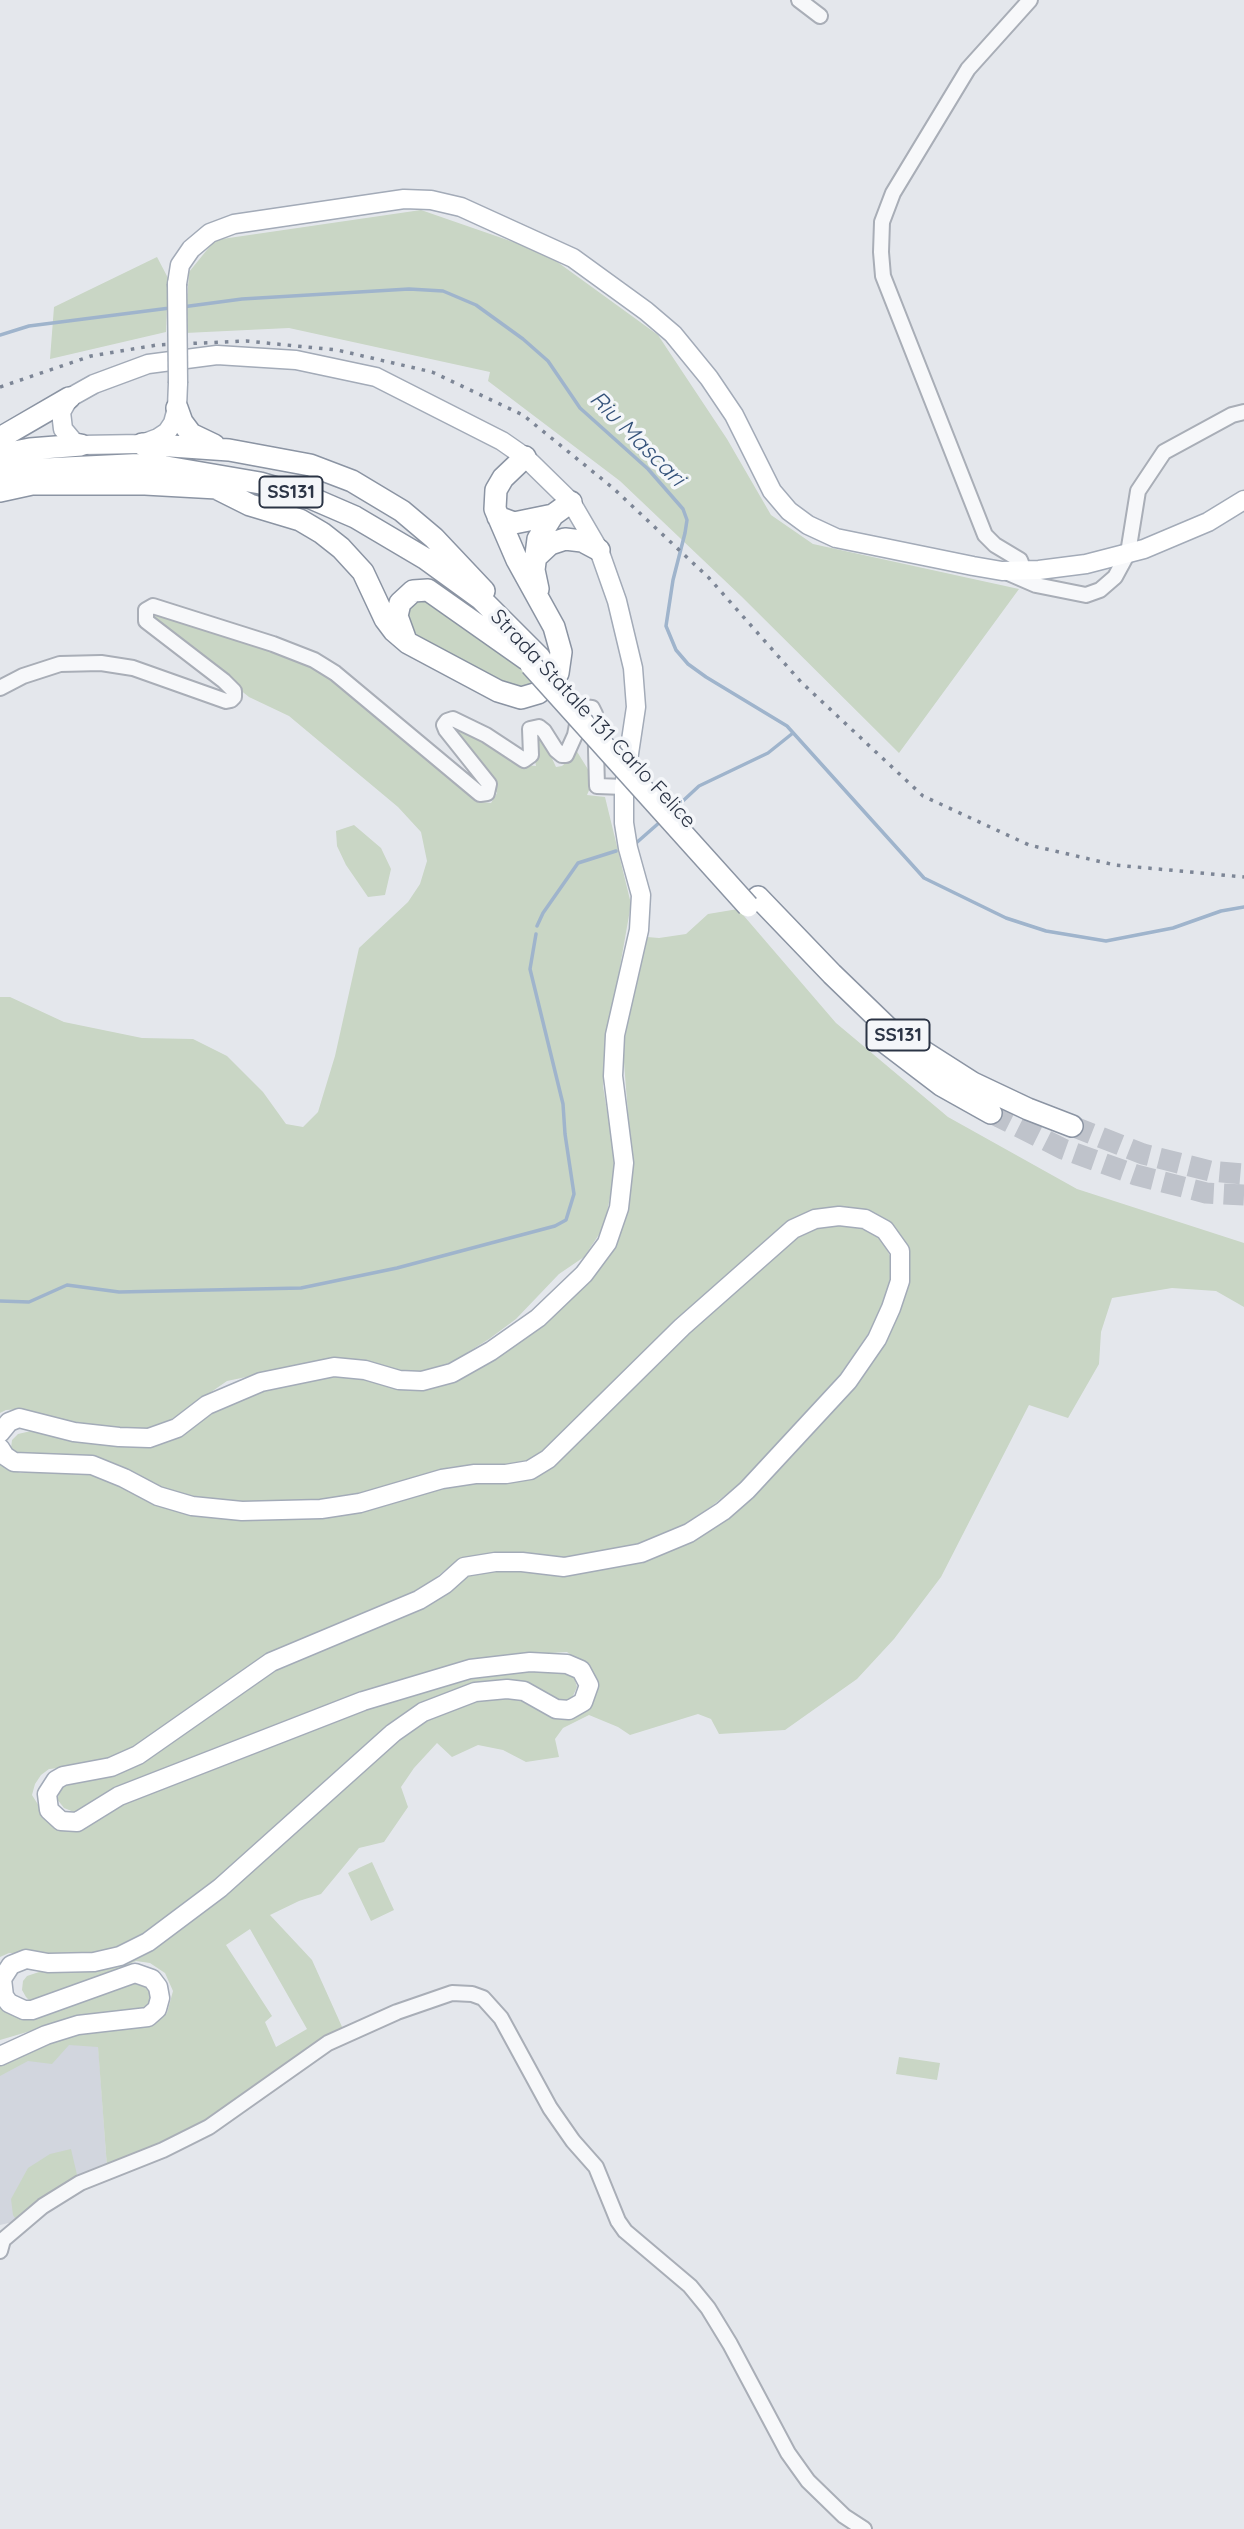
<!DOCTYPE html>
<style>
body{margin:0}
canvas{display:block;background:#e4e7ec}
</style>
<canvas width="1244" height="2529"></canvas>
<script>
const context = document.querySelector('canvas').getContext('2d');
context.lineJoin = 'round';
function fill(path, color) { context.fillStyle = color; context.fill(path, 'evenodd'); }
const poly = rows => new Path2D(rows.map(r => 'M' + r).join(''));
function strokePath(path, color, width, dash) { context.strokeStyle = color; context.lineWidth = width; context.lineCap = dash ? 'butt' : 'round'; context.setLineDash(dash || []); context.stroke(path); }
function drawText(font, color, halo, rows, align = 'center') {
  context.font = font + ' Quicksand,sans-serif'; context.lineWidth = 7; context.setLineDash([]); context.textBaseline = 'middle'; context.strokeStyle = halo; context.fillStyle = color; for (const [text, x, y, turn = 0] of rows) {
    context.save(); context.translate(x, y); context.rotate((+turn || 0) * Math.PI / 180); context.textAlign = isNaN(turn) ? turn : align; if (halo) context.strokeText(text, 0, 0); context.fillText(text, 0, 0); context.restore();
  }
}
fill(poly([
 [97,2030,107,2167,17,2221,0,2225,0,2065]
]), '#d2d6de');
fill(poly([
 [421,210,545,253,658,335,727,439,771,515,813,544,1019,589,899,753,741,596,620,481,488,381,490,372,289,328,185,333,189,272,215,240],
 [157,257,168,278,166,332,50,359,54,307],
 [424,594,505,650,533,684,519,688,509,685,409,634,405,625,408,602],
 [158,612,302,659,341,681,475,798,483,802,491,803,497,793,449,724,526,765,536,766,532,745,536,732,543,739,556,767,562,766,571,758,576,750,594,779,587,795,605,797,631,904,608,1035,603,1086,616,1167,604,1227,584,1257,559,1274,516,1319,489,1339,457,1359,434,1370,410,1374,294,1367,227,1381,175,1417,153,1430,139,1433,79,1426,20,1409,6,1410,0,1413,0,997,10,997,64,1022,142,1038,193,1039,227,1056,263,1092,286,1124,303,1127,318,1112,335,1056,359,948,408,902,420,884,427,861,421,832,398,807,289,716,249,697,159,625,153,619,153,614],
 [354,825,381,848,391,869,385,895,368,897,346,865,337,846,336,831],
 [738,909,836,1023,948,1117,1077,1189,1244,1243,1244,1307,1216,1291,1172,1288,1112,1298,1101,1332,1099,1364,1068,1418,1029,1405,941,1577,894,1639,857,1679,785,1730,719,1734,711,1719,698,1714,630,1735,618,1727,589,1715,563,1728,555,1739,559,1757,526,1762,503,1750,478,1745,452,1757,437,1743,414,1768,401,1787,408,1807,384,1842,359,1848,321,1894,299,1901,270,1915,312,1960,343,2029,317,2041,204,2123,107,2167,98,2047,69,2045,52,2064,28,2061,0,2076,0,2065,39,2046,69,2036,97,2030,155,2022,167,2013,173,1991,165,1973,150,1963,136,1961,50,2000,32,2003,26,1997,22,1990,23,1981,27,1976,45,1970,78,1972,100,1970,137,1955,420,1719,486,1696,509,1697,526,1701,555,1718,568,1717,583,1706,587,1666,567,1652,503,1656,343,1698,87,1810,74,1812,64,1808,57,1799,64,1783,108,1774,275,1665,467,1573,650,1558,778,1466,824,1421,869,1364,901,1243,827,1209,539,1458,512,1467,485,1465,450,1467,378,1490,315,1502,226,1505,174,1496,105,1463,80,1456,20,1456,11,1448,12,1440,18,1434,31,1431,70,1441,156,1446,187,1432,230,1401,262,1388,344,1375,417,1388,550,1319,628,1196,630,1139,623,1050,632,995,647,937,659,938,686,934,708,914],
 [250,1929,307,2029,276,2047,265,2022,272,2016,226,1945],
 [815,1225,859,1225,882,1239,890,1256,892,1274,886,1299,874,1325,837,1379,792,1433,750,1475,713,1505,681,1527,631,1546,564,1557,494,1553,469,1557,445,1570,425,1587,310,1637,155,1737,108,1763,49,1769,41,1775,35,1784,32,1795,47,1819,78,1829,105,1817,122,1801,336,1718,451,1680,534,1666,570,1673,574,1677,577,1687,572,1698,560,1702,518,1681,494,1680,451,1693,211,1886,140,1936,110,1951,84,1956,9,1953,0,1957,0,1464,20,1473,79,1471,249,1517,449,1484,529,1478,548,1470,668,1348,797,1234],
 [372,1862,394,1910,371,1921,348,1873],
 [133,1979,148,1983,153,2002,138,2015,88,2014,0,2040,0,2003,26,2016,39,2017],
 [899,2057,940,2063,937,2080,896,2074],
 [71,2149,78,2179,17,2221,13,2215,11,2199,28,2168,50,2154]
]), '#c9d6c5');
strokePath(poly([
 [182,307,242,299,409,289,443,291,476,305,523,339,548,361,580,408,648,469,683,509,687,520,685,533,673,580,666,626,676,650,688,664,706,677,787,726,924,878,1006,918,1046,931,1106,941,1173,928,1221,911,1244,907],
 [0,335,29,326,170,308],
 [671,812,699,786,768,753,793,733],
 [635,844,660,822],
 [537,926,543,913,578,863,616,851],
 [0,1301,29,1302,67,1285,119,1292,301,1288,397,1268,555,1226,566,1220,574,1194,565,1134,563,1104,530,969,536,934]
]), '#9fb4cc', 3.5);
strokePath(poly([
 [991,1113,1063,1149,1136,1175,1206,1193,1244,1195],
 [1072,1126,1143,1154,1210,1171,1244,1174]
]), '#bfc3cb', 21, [21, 10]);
const minor = poly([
 [799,0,820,16],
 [1024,570,1020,560,995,545,985,535,883,276,881,252,882,222,893,193,968,69,1030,0],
 [1006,572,1036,585,1086,595,1100,590,1115,577,1128,553,1138,491,1164,452,1232,415,1244,412],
 [0,688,23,676,60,664,101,663,133,668,226,701,231,700,234,697,234,691,224,681,146,621,146,610,153,606,273,644,314,660,335,673,480,794,487,793,489,784,446,730,444,725,447,721,453,719,486,735,524,760,531,755,530,729,539,727,544,731,556,750,562,755,566,755,575,735,579,714,583,707,592,708,595,714,597,786,624,787],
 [0,2251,3,2240,43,2206,80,2183,163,2150,209,2127,328,2043,397,2012,452,1993,472,1994,483,1998,501,2018,550,2108,573,2141,596,2167,618,2221,625,2231,690,2286,708,2308,730,2344,788,2453,808,2481,844,2516,864,2529]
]);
const major = poly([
 [177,284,180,265,191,249,210,233,234,224,404,199,431,200,461,207,573,258,646,311,673,334,709,378,734,415,772,491,789,511,808,525,836,538,973,566,1002,571,1039,570,1086,564,1144,549,1208,522,1244,500],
 [0,1433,9,1422,19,1418,74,1432,119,1437,149,1438,177,1428,207,1405,261,1382,334,1367,365,1370,399,1380,422,1381,452,1373,491,1351,538,1318,584,1274,607,1243,619,1208,624,1163,613,1076,615,1035,639,930,641,895,628,848,624,823,624,787,636,707,633,668,617,601,599,550,571,502,525,457,502,441,376,377,296,360,217,355,148,364,94,384,69,398,61,412,63,429,73,441,81,445,142,444,158,438,167,432,173,423,177,408,178,383],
 [0,1448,5,1456,14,1462,92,1465,124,1478,158,1496,192,1506,242,1511,321,1509,360,1503,442,1479,475,1474,506,1474,530,1470,548,1459,682,1327,793,1229,815,1219,839,1216,865,1219,885,1230,900,1251,900,1281,891,1308,877,1339,848,1381,747,1490,723,1511,689,1533,641,1553,564,1567,522,1562,495,1562,464,1567,445,1584,419,1600,271,1662,138,1755,111,1767,63,1776,56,1780,47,1794,49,1810,61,1821,77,1822,119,1796,363,1701,470,1669,530,1662,567,1664,581,1670,589,1685,583,1702,569,1710,556,1709,524,1691,507,1689,475,1692,423,1712,393,1733,220,1888,148,1942,120,1956,94,1962,48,1963,26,1959,11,1965,2,1979,4,1996,9,2003,24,2010,32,2010,135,1973,152,1979,158,1987,160,1998,157,2009,148,2017,78,2025,46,2035,0,2056]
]);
const highway = poly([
 [177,408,182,422,191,434,214,445],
 [0,438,69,398],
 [142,444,229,450,310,465,352,481,402,511,434,538,484,591],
 [0,455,30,449,81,445],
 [0,476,24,470,149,464,260,483,311,498,355,517,426,559,481,599,540,658],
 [214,487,250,505,300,520,322,533,341,548,363,572,385,619,394,631,408,643,498,691,521,698,538,693,549,685,558,673,561,652,554,627,517,560,495,509,496,490,503,478,525,457],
 [0,491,32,484,145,484,217,488],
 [498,517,514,523,553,515],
 [534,559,550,544,565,539,582,541,599,550],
 [538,589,534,570,538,539,553,515,571,502],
 [405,638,397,616,400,603,413,591,428,590,526,659],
 [758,897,832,974,890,1030,973,1083,1028,1109,1072,1126],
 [878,1037,941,1085,991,1113]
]);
strokePath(minor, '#a9aeb7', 18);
strokePath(major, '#a3abb8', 21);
strokePath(highway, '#8b94a3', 24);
strokePath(minor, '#f7f8fa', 14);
strokePath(major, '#fff', 18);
strokePath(highway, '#fff', 21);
strokePath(poly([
 [0,387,91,356,157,345,246,341,337,350,432,372,523,415,613,488,709,578,801,682,923,796,1029,845,1115,865,1244,877]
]), '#7d8696', 3.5, [3.5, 7]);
const majorBridge = poly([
 [177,284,178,383]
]);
const highwayBridge = poly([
 [531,665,748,906]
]);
strokePath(majorBridge, '#a3abb8', 21, []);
strokePath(highwayBridge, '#8b94a3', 24, []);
strokePath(majorBridge, '#fff', 18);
strokePath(highwayBridge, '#fff', 21);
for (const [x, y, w] of [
 [291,492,63],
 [898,1035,63]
]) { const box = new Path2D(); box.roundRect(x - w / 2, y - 15.5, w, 31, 5); context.fillStyle = '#f4f6f9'; context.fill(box); strokePath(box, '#2b3445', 2); }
drawText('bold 19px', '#2b3445', null, [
 ["SS131",291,492],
 ["SS131",898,1035]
]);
drawText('21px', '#2b3445', '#f4f6f9', [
 ["Strada Statale 131 Carlo Felice",593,719,47]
]);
drawText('italic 23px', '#34527a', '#f4f6f9', [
 ["Riu Mascari",637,439,45]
]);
</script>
